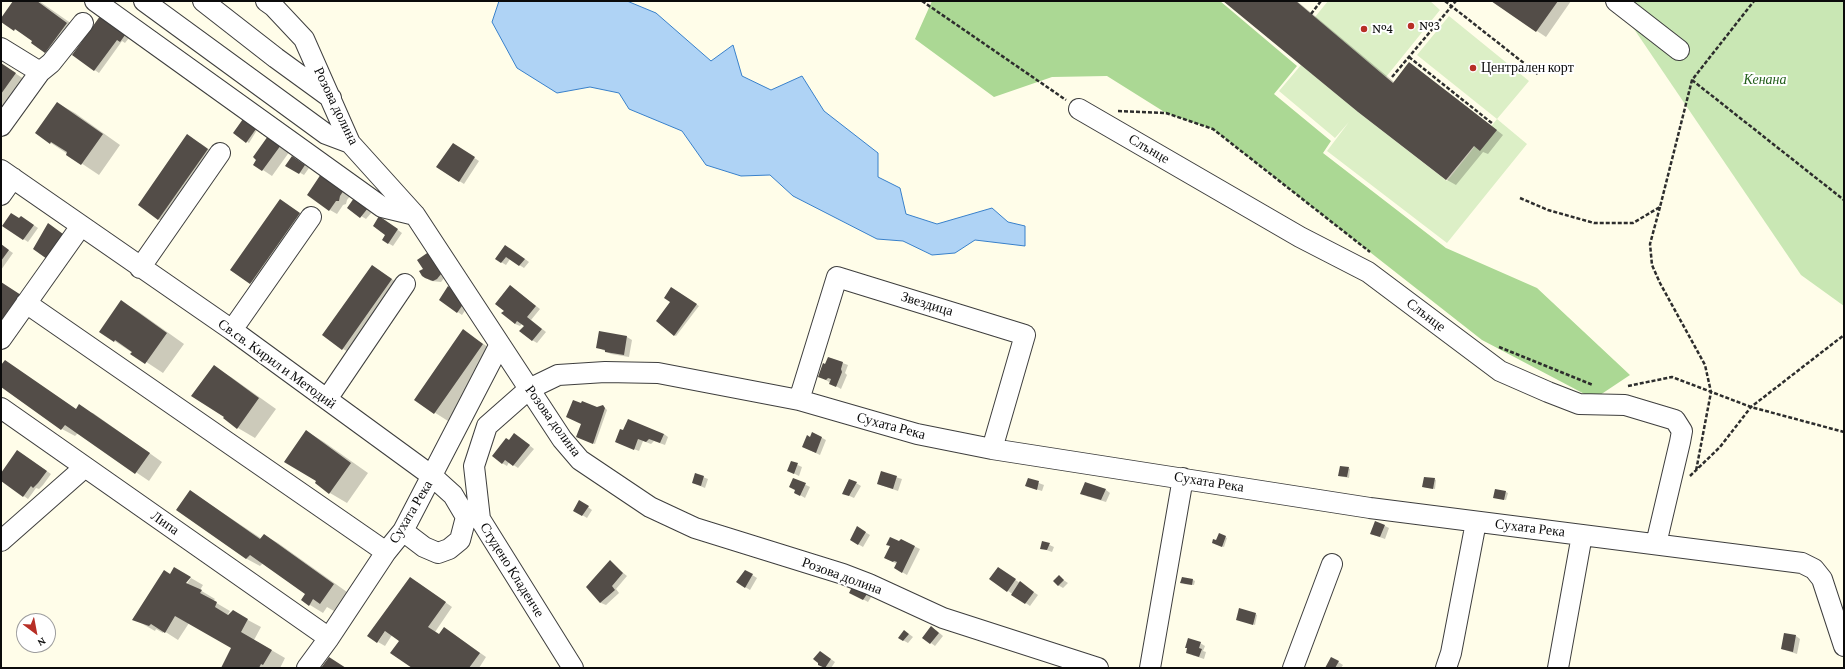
<!DOCTYPE html>
<meta charset="utf-8">
<style>
body{margin:0}
#map{position:relative;width:1845px;height:669px;overflow:hidden;background:#fffde9;font-family:"Crimson Pro",serif}
canvas{display:block}
.frame{position:absolute;inset:0;border:2px solid #0b0b0b;pointer-events:none}
.north{position:absolute;left:16px;top:613px;width:40px;height:40px;box-sizing:border-box;background:#fff;border:1px solid #9d9d9d;border-radius:50%;rotate:148deg;font-size:11px;font-weight:700;line-height:16px;text-align:center;color:#0b0b0b}
.north::after{content:'';display:block;margin:auto;width:14px;height:18px;background:#b72f26;clip-path:polygon(50% 0,100% 100%,50% 72%,0 100%)}
</style>
<div id="map">
<canvas width="1845" height="669"></canvas>
<div class="frame"></div>
<div class="north">N</div>
</div>
<script>
const context = document.querySelector('canvas').getContext('2d');
context.lineJoin = 'round';
function fill(path, color) { context.fillStyle = color; context.fill(path, 'evenodd'); }
const poly = rows => new Path2D(rows.map(r => 'M' + r).join(''));
function strokePath(path, color, width, dash) { context.strokeStyle = color; context.lineWidth = width; context.lineCap = dash ? 'butt' : 'round'; context.setLineDash(dash || []); context.stroke(path); }
function drawText(font, color, halo, rows, align = 'center') {
  context.font = font + ' "Crimson Pro",serif'; context.lineWidth = 4; context.setLineDash([]); context.textBaseline = 'middle'; context.strokeStyle = halo; context.fillStyle = color; for (const [text, x, y, turn = 0] of rows) {
    context.save(); context.translate(x, y); context.rotate((+turn || 0) * Math.PI / 180); context.textAlign = isNaN(turn) ? turn : align; if (halo) context.strokeText(text, 0, 0); context.fillText(text, 0, 0); context.restore();
  }
}
fill(poly([
 [1615,1,1844,1,1844,306,1801,275]
]), '#c9e7b4');
fill(poly([
 [932,1,1220,1,1297,66,1274,94,1331,141,1323,153,1446,248,1537,288,1630,375,1594,399,1482,340,1213,129,1166,113,1107,76,1052,77,994,97,915,39]
]), '#abd894');
fill(poly([
 [1328,1,1430,1,1440,10,1386,77,1315,17],
 [1449,16,1529,81,1497,119,1527,144,1447,243,1327,151,1349,122,1335,138,1279,91,1301,65,1358,112,1447,181,1497,119,1417,55]
]), '#dcefc6');
const water = poly([
 [499,1,627,1,656,13,711,61,733,45,742,76,771,90,802,76,824,111,878,153,878,177,900,188,906,214,937,224,992,208,1008,222,1025,226,1025,246,975,240,955,253,932,255,903,241,877,239,793,196,770,175,741,176,706,165,682,131,629,109,619,93,590,87,557,93,517,68,492,22,499,1]
]);
fill(water, '#afd3f5');
strokePath(water, '#3880ca', 1);
fill(poly([
 [15,1,39,1,85,33,63,62,32,43,33,40,1,21],
 [1225,1,1297,1,1394,82,1410,63,1503,135,1488,154,1483,152,1456,185,1447,180,1358,111],
 [1492,1,1571,1,1546,37],
 [103,14,132,34,125,43,122,41,99,73,73,55],
 [1,64,24,79,1,112],
 [57,103,75,113,120,145,99,175,51,143],
 [243,120,257,130,249,143,234,133],
 [269,137,290,151,272,176,254,164],
 [200,143,221,158,172,227,158,219],
 [458,147,479,161,464,184,437,167],
 [297,160,309,168,304,175,297,171],
 [322,175,351,195,347,200,346,204,343,205,337,214,330,210],
 [354,199,372,212,366,219,348,208],
 [280,200,313,222,264,291,232,269],
 [19,219,26,220,38,228,28,242,4,226],
 [384,220,402,233,393,246,383,240,387,235],
 [1,245,13,253,1,270],
 [510,248,529,262,524,268,510,259,506,265,496,259],
 [372,266,405,288,356,356,343,349],
 [424,269,450,271,441,282,431,281,426,278],
 [510,286,540,309,531,320,546,332,537,343,532,340,525,326,522,324,520,326,515,324,503,313,505,311],
 [671,289,699,306,676,336,674,335],
 [440,300,470,303,462,315],
 [122,302,139,312,184,344,163,373,101,332],
 [463,331,496,352,448,421,415,400],
 [599,332,627,337,632,340,629,357,611,354,597,347],
 [829,358,848,365,845,373,847,375,841,389,824,379],
 [5,361,77,410,93,413,162,462,149,481,78,433,75,436,62,429,1,386,1,367],
 [214,367,231,377,276,409,255,438,238,428,224,418,225,417,193,396],
 [597,408,605,408,607,410,595,444,579,437,582,423],
 [306,431,324,442,368,473,347,503,330,493,317,481,285,461],
 [813,433,826,440,820,455,803,447],
 [664,434,668,437,665,445,654,441,651,444,643,441,639,451,616,442],
 [519,437,534,449,518,468,509,462,507,466,502,463,510,441],
 [22,454,51,474,43,485,39,489,36,488,28,499,1,480,1,475],
 [791,462,802,467,799,476,793,473],
 [1348,468,1350,469,1349,478,1339,476],
 [882,473,902,479,898,491,878,484],
 [703,477,708,479,705,488,693,483],
 [794,479,810,487,805,498,800,495],
 [1028,479,1044,485,1042,491,1026,486],
 [1434,479,1436,480,1435,489,1423,487],
 [856,483,861,486,854,498,843,493],
 [1106,490,1110,493,1106,502,1086,496],
 [190,491,262,539,264,535,278,543,347,592,334,611,327,607,323,613,310,605,306,594,263,563,260,566,247,559,177,510],
 [1506,492,1508,493,1506,500,1496,498],
 [584,504,592,510,587,518,574,510],
 [1385,526,1389,528,1385,539,1371,534],
 [858,528,870,535,863,547,851,540],
 [1225,537,1227,538,1224,547,1215,544],
 [901,540,920,549,907,575,895,568,897,564,885,558],
 [1043,542,1054,547,1052,552,1041,548],
 [610,562,627,576,616,589,619,593,606,605,601,603,587,587],
 [746,571,757,578,750,590,737,582],
 [1002,571,1038,595,1030,606,1008,591],
 [1059,577,1068,583,1063,588,1058,585],
 [191,578,203,585,200,590,215,599,213,601,230,611,226,617,246,619,261,627,254,640,285,658,280,668,222,668,233,648,189,623,178,640,164,631,163,633,156,629,155,631,134,619,182,587,184,588],
 [1193,580,1195,581,1194,585,1183,584],
 [417,582,452,607,435,632,439,635,452,633,486,657,479,668,414,668,400,641,392,635,385,646,378,642],
 [850,592,873,594,868,602],
 [1255,614,1257,615,1255,625,1239,620],
 [936,630,943,636,935,646,931,643],
 [909,634,913,637,908,643,899,638],
 [1796,636,1800,639,1797,654,1782,649],
 [1200,643,1205,646,1203,651,1206,652,1204,659,1192,655],
 [825,655,835,662,831,668,825,668,814,659],
 [1332,658,1343,665,1341,668,1326,668]
]), '#0003');
fill(poly([
 [13,1,37,1,67,23,45,53,31,43,32,41,15,29,14,31,1,22,1,18],
 [1223,1,1296,1,1393,83,1409,62,1497,130,1480,151,1474,146,1446,180,1358,112],
 [1491,1,1558,1,1536,32],
 [103,12,128,31,120,42,117,40,94,71,72,55],
 [1,63,16,73,1,94],
 [57,102,103,134,81,165,66,155,67,152,51,142,50,144,35,133],
 [243,119,256,129,246,143,233,133],
 [187,134,208,149,158,220,138,205],
 [268,136,281,145,262,171,253,165,256,160,253,157],
 [453,143,475,157,459,182,436,167],
 [292,156,305,165,299,174,285,166],
 [321,174,344,190,340,196,339,201,336,201,329,211,307,195],
 [354,198,368,208,360,218,347,208],
 [280,199,300,213,250,284,230,270],
 [11,213,19,218,21,216,34,225,23,240,2,226],
 [379,216,398,229,388,244,382,240,385,235,373,226],
 [48,223,63,234,47,259,33,249],
 [1,244,9,250,1,261],
 [505,245,525,259,519,266,506,257,501,263,495,259],
 [433,249,446,268,437,279,433,281,425,278,422,276,419,271,423,269,417,260],
 [372,265,392,279,342,350,322,335],
 [1,282,21,295,1,321],
 [510,285,536,306,527,317,542,329,532,341,519,331,524,326,517,321,515,324,501,313,504,311,495,304],
 [448,286,466,300,457,313,439,300],
 [671,287,697,304,674,336,656,321,670,302,664,298],
 [121,300,167,333,145,364,130,354,132,352,115,340,114,342,99,332],
 [463,329,483,344,434,414,414,400],
 [599,331,627,336,624,355,605,352,605,350,596,348],
 [828,357,843,362,841,369,842,372,836,387,829,384,831,379,828,378,826,380,818,377,823,363,825,364],
 [5,360,76,409,79,404,150,453,135,474,65,425,61,430,1,387,1,365],
 [214,365,259,398,237,429,223,418,224,417,191,396],
 [573,400,581,403,582,401,597,407,603,405,605,408,593,444,576,437,581,424,566,417],
 [628,419,664,434,660,443,649,439,646,442,638,439,634,450,615,442,620,429,623,430],
 [306,430,351,463,329,494,315,483,316,481,284,462],
 [812,432,822,437,816,453,802,447,807,435,810,437],
 [514,433,530,445,513,466,505,460,502,464,492,456,506,438,509,440],
 [17,450,47,471,38,483,33,488,31,486,23,497,1,481,1,473],
 [791,461,798,463,794,474,787,471],
 [1340,466,1349,467,1347,477,1338,476],
 [881,471,897,476,893,489,877,484],
 [695,473,704,476,701,486,692,483],
 [1424,477,1435,478,1433,489,1422,487],
 [793,478,806,483,800,496,794,493,795,490,789,487],
 [1028,478,1039,481,1037,490,1025,486],
 [849,479,857,482,849,496,842,494],
 [1085,482,1106,489,1101,500,1080,494],
 [1495,489,1506,491,1504,500,1493,498],
 [190,490,260,539,264,534,334,584,320,604,313,599,309,606,301,600,305,594,250,555,246,559,176,510],
 [579,500,589,506,582,516,573,511],
 [1375,521,1385,525,1380,537,1370,534],
 [857,526,866,532,858,545,850,540],
 [1219,533,1226,536,1222,547,1212,543,1213,539,1216,540],
 [890,537,899,541,901,539,915,546,902,573,894,568,897,562,894,561,893,562,884,558,890,546,886,545],
 [1042,541,1050,543,1047,550,1040,549],
 [610,560,623,573,612,586,615,590,600,603,586,587],
 [174,567,191,577,186,583,202,590,200,593,217,602,215,607,228,615,233,610,248,619,241,632,272,650,263,665,261,664,259,668,221,668,231,648,175,616,165,633,151,624,149,626,132,620,164,570,170,574],
 [998,567,1016,579,1007,592,989,579],
 [745,570,753,574,745,588,736,582],
 [1059,575,1064,580,1058,586,1053,581],
 [410,577,446,602,428,627,439,634,444,627,480,653,469,668,412,668,390,653,399,641,385,631,377,643,367,636],
 [1182,577,1193,579,1192,585,1180,583],
 [1020,581,1034,592,1025,604,1011,595],
 [854,583,869,591,863,600,849,593],
 [1239,608,1256,613,1253,625,1236,620],
 [931,626,939,633,930,644,922,638],
 [904,630,909,634,903,641,898,638],
 [1784,633,1796,635,1793,652,1781,649],
 [1188,638,1201,642,1199,648,1202,649,1199,657,1186,653,1187,648,1185,648],
 [820,651,831,659,825,668,818,665,818,663,813,659],
 [329,657,346,668,321,668],
 [1331,657,1339,661,1335,668,1325,668]
]), '#534d48');
const minor = poly([
 [95,1,382,207,415,215],
 [144,1,326,134,350,143],
 [203,1,276,58,331,98],
 [266,1,273,6,304,39,350,143,415,215,562,439,580,460,650,507,695,528,843,574,869,584,943,618,1098,668],
 [1616,1,1679,50],
 [1,48,40,72,51,63,83,23],
 [1079,109,1300,237,1368,272,1500,371,1548,392,1579,404,1625,405,1675,420,1682,431,1680,442,1656,544],
 [1,126,40,72],
 [1,170,232,330,432,476,453,495,466,517,460,540,449,549,438,553,424,547,403,531],
 [1,195,13,178],
 [140,268,220,153],
 [26,303,386,552],
 [232,330,311,217],
 [1,339,81,226],
 [327,399,405,284],
 [799,400,837,277,1025,335,992,449],
 [1,408,329,638],
 [1,541,85,467],
 [307,668,329,638,386,552,403,531,499,346],
 [573,668,480,519,474,466,487,426,529,389,558,375,605,372,658,373,799,400,917,434,992,449,1370,508,1802,563,1814,569,1822,579,1844,646],
 [1150,668,1183,478],
 [1293,668,1332,564],
 [1446,668,1451,653,1476,522],
 [1558,668,1582,535]
]);
strokePath(minor, '#3e3e3e', 22);
strokePath(poly([
 [922,1,1066,100],
 [1445,1,1539,75],
 [1311,14,1321,1],
 [1409,57,1493,124],
 [1392,77,1456,1],
 [1692,80,1844,200],
 [1118,111,1166,113,1213,129,1370,252],
 [1520,198,1548,210,1594,223,1633,223,1660,207,1692,80,1754,1],
 [1660,207,1650,244,1652,265,1660,283,1705,365,1711,392,1696,471],
 [1499,347,1593,385],
 [1628,386,1672,377,1751,407,1844,432],
 [1690,476,1720,447,1751,407,1844,335]
]), '#2d2d2d', 2.5, [4, 2]);
strokePath(minor, '#fff', 20);
for (const [x, y, r, color] of [
 [1411,26,4,"#b72f26"],
 [1364,29,4,"#b72f26"],
 [1473,68,4,"#b72f26"]
]) { const dot = new Path2D(); dot.arc(x, y, r, 0, 2 * Math.PI); context.fillStyle = color; context.fill(dot); strokePath(dot, '#fff', 1.5); }
drawText('14px', '#0b0b0b', '#fff', [
 ["№3",1419,26],
 ["№4",1372,29],
 ["Централен корт",1481,68]
], 'left');
drawText('italic 14px', '#24601d', '#fff', [
 ["Кенана",1765,80]
]);
drawText('14px', '#0b0b0b', '#fff', [
 ["Розова долина",336,106,64],
 ["Слънце",1149,149,30],
 ["Звездица",927,304,17],
 ["Слънце",1426,315,37],
 ["Св.св. Кирил и Методий",277,364,36],
 ["Розова долина",553,421,54],
 ["Сухата Река",891,426,15],
 ["Сухата Река",1209,482,9],
 ["Сухата Река",411,512,-59],
 ["Липа",165,523,35],
 ["Сухата Река",1530,528,7],
 ["Студено Кладенче",512,570,58],
 ["Розова долина",842,576,20]
]);
</script>
